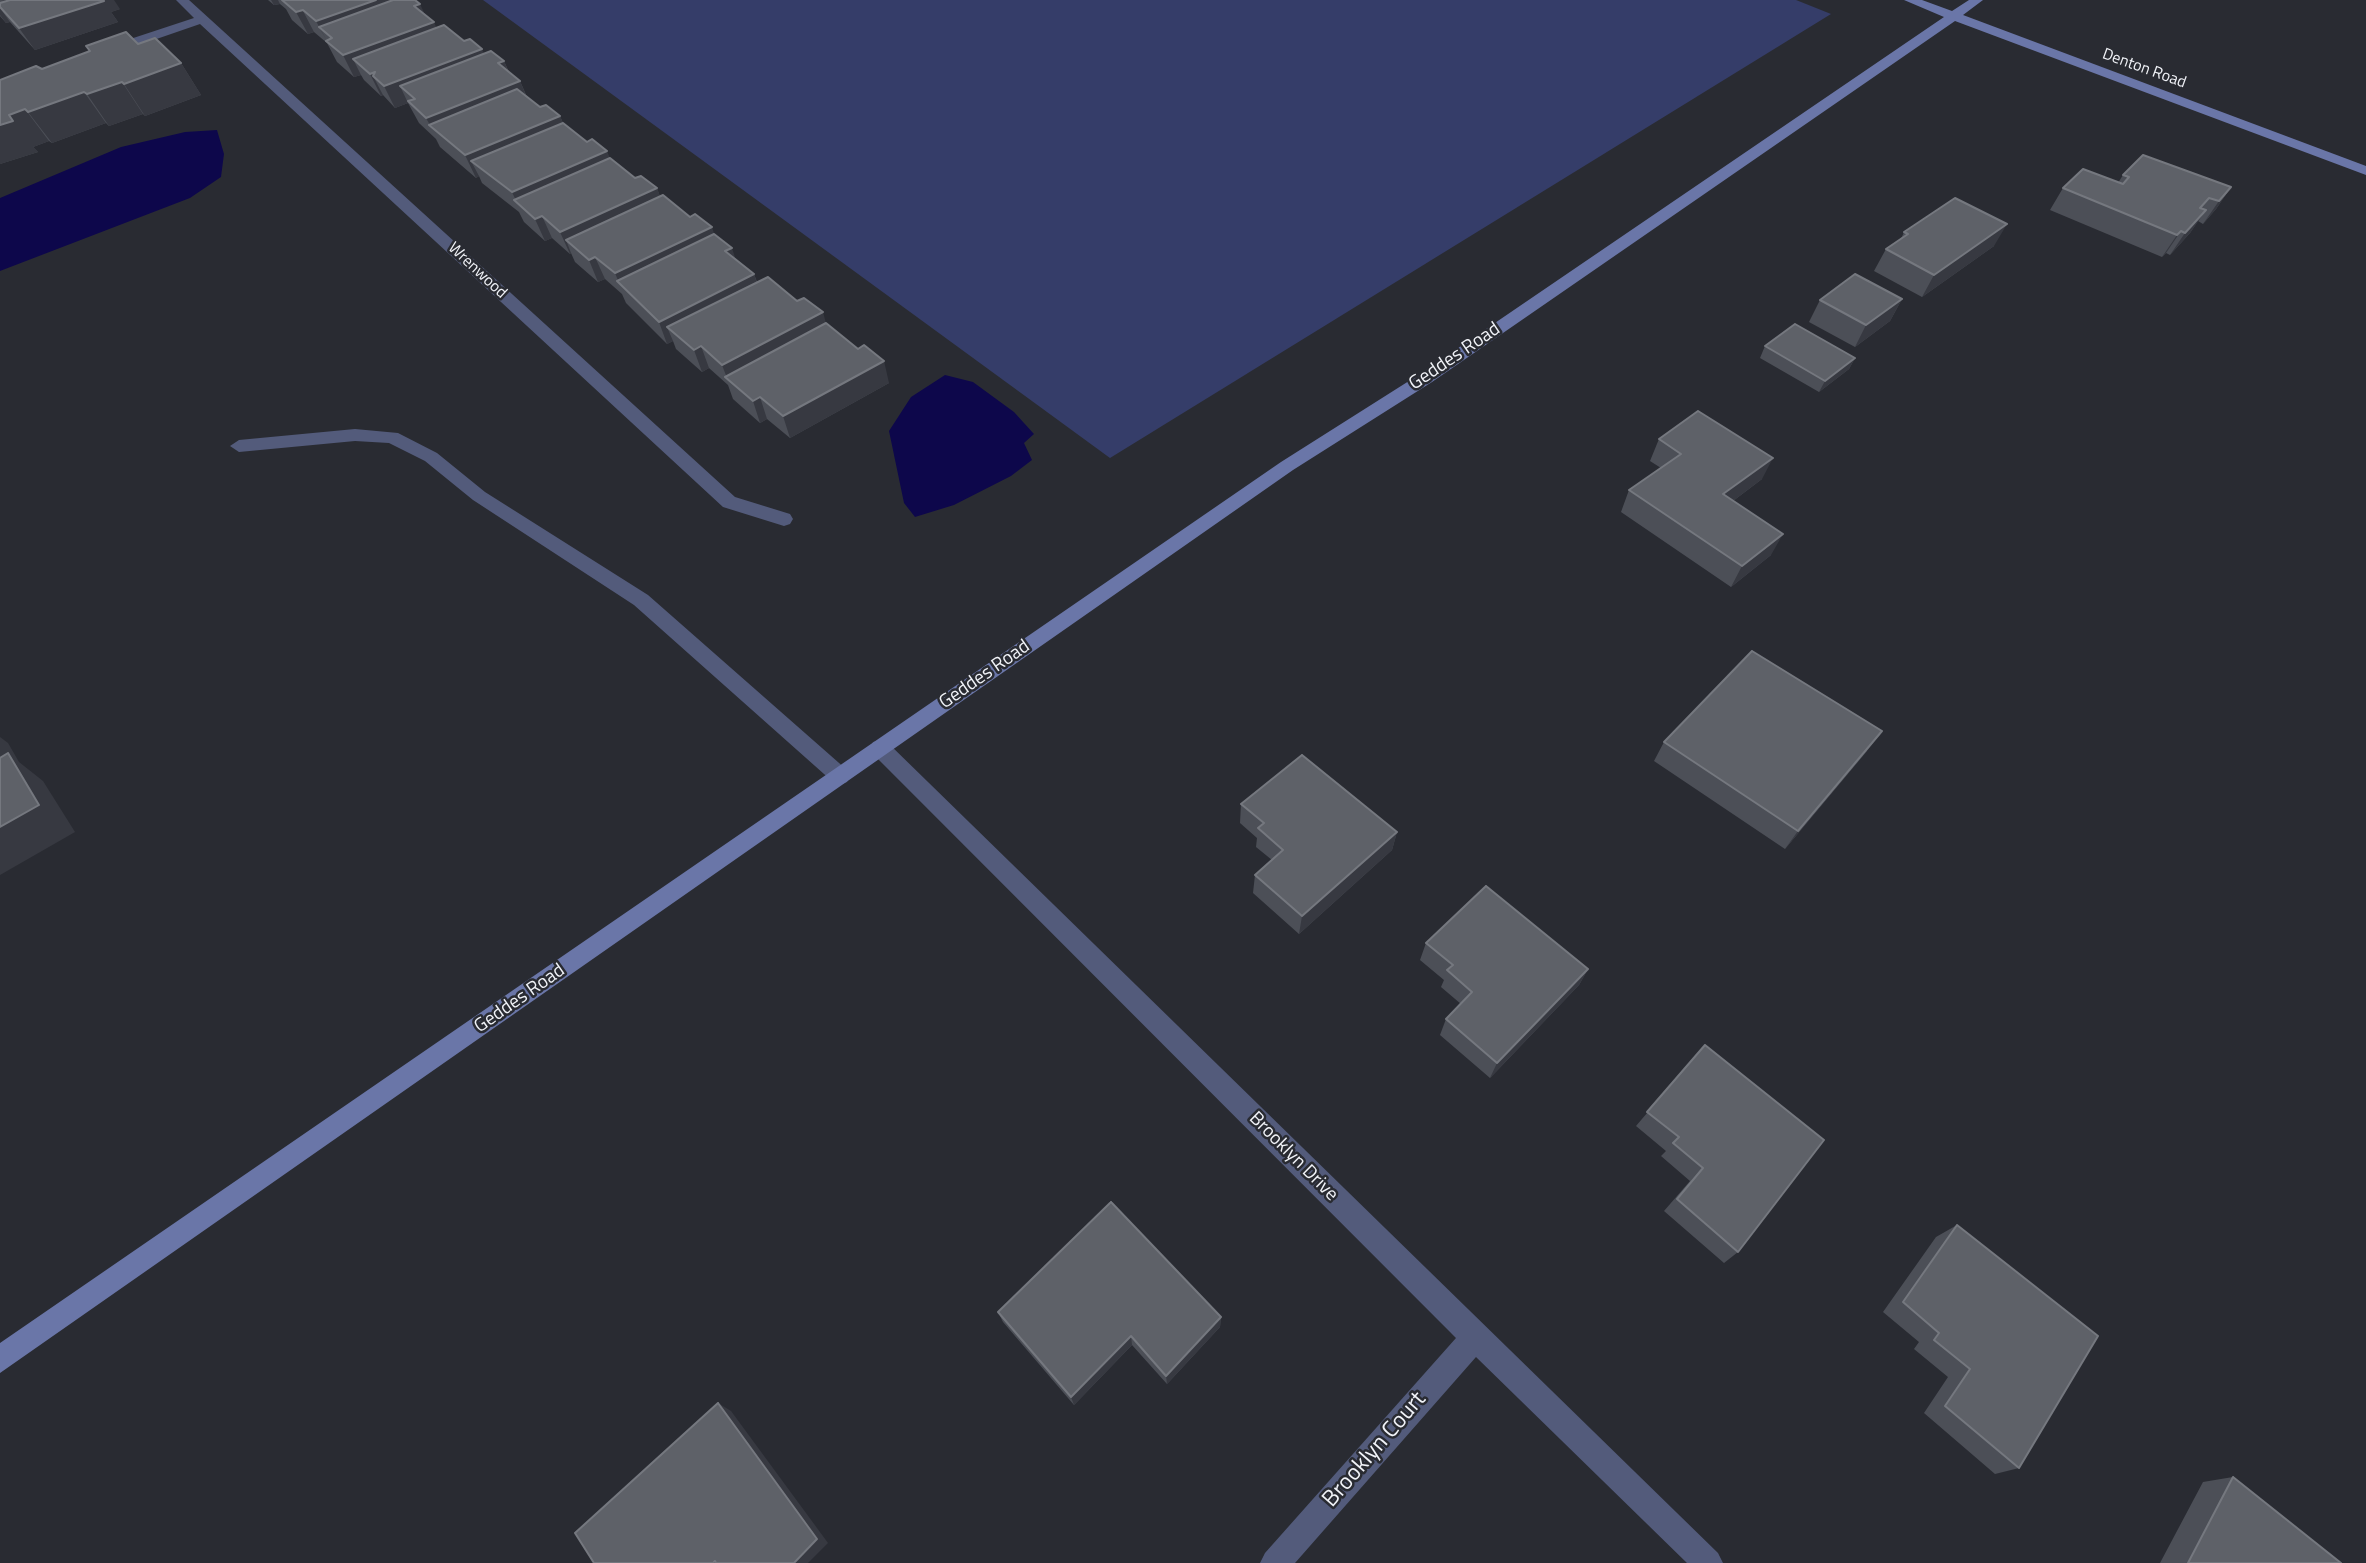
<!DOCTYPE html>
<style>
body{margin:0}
canvas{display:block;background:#292b32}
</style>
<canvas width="2366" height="1563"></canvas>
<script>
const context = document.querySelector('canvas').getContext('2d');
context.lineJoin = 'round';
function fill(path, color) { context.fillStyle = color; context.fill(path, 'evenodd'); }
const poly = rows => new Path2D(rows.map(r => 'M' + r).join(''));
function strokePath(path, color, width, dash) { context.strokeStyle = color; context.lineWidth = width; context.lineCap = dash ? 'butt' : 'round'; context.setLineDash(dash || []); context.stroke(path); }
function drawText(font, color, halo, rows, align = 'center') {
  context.font = font + ' "Titillium Web",sans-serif'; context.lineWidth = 5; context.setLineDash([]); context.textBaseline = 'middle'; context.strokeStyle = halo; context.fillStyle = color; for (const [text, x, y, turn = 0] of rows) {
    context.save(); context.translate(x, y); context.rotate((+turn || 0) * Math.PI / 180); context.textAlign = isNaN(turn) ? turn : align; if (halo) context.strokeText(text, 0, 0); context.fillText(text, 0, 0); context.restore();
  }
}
fill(poly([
 [483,0,1796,0,1831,14,1110,458]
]), '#353d69');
fill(poly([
 [217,130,224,154,221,177,190,198,0,271,0,198,121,147,185,132],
 [945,375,973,382,1014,412,1034,434,1024,443,1032,460,1011,476,954,505,915,517,904,503,889,431,911,397]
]), '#0d074b');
fill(poly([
 [355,429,398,433,437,453,485,492,648,595,847,770,850,776,847,782,840,785,833,782,634,605,473,500,425,461,389,443,355,441,239,452,230,446,239,440,355,429]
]), '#535b7b');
fill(poly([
 [176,0,189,0,735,497,790,514,793,519,790,524,784,526,723,507,200,24,113,54,103,54,103,48,194,18,176,0],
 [880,740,887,742,1718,1553,1723,1563,1687,1563,1476,1357,1295,1563,1260,1563,1265,1553,1456,1338,873,754,870,748,873,742,880,740]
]), '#535b7b');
fill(poly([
 [1904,0,1922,0,1952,11,1969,0,1983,0,1963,15,2366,166,2366,175,1955,21,1432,382,1293,470,0,1373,0,1343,1281,462,1420,374,1944,17,1904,0]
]), '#6a76a8');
fill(poly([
 [0,0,120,9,111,12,118,22,35,50,10,22,6,23,0,16],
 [268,0,415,0,424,14,436,27,464,41,484,54,504,61,509,72,520,81,527,97,540,107,560,116,563,123,635,178,657,188,660,197,715,234,735,258,754,274,757,282,826,323,889,383,790,438,767,419,760,423,733,399,728,385,709,368,702,372,676,349,673,341,667,344,626,303,622,294,605,279,598,282,575,262,571,253,570,254,552,238,545,241,524,222,519,212,482,183,479,176,476,178,440,147,436,139,419,123,408,103,395,108,383,95,381,96,364,80,361,75,354,77,337,62,327,43,314,32,308,34,292,20,286,9,280,4,274,5],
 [138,44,181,63,201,95,145,116,143,114,109,126,106,123,52,143,49,141,33,147,38,152,0,164,42,69,89,51,86,46],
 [2123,175,2231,187,2216,209,2203,224,2198,221,2190,233,2170,255,2166,253,2162,257,2050,210,2063,188,2118,183],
 [1904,232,1994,246,1922,297,1874,271,1886,249,1901,239],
 [1902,299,1890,321,1855,347,1809,322,1820,300],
 [1765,346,1855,358,1849,369,1819,392,1760,358],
 [1659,439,1762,479,1733,501,1771,555,1731,587,1621,512,1629,490,1661,468,1650,461],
 [1664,742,1867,751,1785,849,1654,761],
 [1241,804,1397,832,1392,850,1299,934,1253,893,1255,875,1272,860,1256,847,1257,838,1240,823],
 [1426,943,1588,969,1579,985,1490,1078,1440,1035,1446,1019,1461,1004,1441,987,1444,980,1420,960],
 [1705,1045,1738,1252,1724,1263,1664,1211,1690,1181,1661,1156,1666,1151,1636,1126],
 [1957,1225,2019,1468,1995,1474,1924,1413,1948,1377,1914,1349,1919,1342,1883,1312,1936,1237],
 [998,1312,1221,1317,1220,1327,1167,1384,1132,1345,1074,1405,1003,1322],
 [2233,1477,2341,1563,2160,1563,2203,1482]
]), '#4c4f57');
fill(poly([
 [100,0,114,0,120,9,111,12,118,22,35,50,19,28],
 [271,0,278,0,280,4,274,5],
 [376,0,409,0,332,38,319,27,327,41,316,21],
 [287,4,303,11,314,32,308,34,296,12],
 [420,4,429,23,434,22,443,43,353,59,361,75,354,77,343,55,414,6],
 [0,8,10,22,6,23,0,15],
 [482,49,492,71,415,99,400,86,408,103,395,108,384,86],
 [504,61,513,83,498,63],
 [181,63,201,95,145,116,124,84],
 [375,72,373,76,383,95,381,96,370,74],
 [520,81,529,103,430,125,426,118],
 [122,82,143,114,109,126,87,94],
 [84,92,106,123,52,143,28,112],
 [25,109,49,141,33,147,38,152,0,164,0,125,9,115],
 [560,116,569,138,471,161,479,176,476,178,465,155],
 [607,151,616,173,517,203,512,192],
 [2231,187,2216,209,2203,224,2219,201],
 [657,188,665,210,566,240,571,253,570,254,560,232],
 [2206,210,2190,233,2170,255,2185,233],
 [542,216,552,238,545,241,535,219],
 [2007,224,1994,246,1922,297,1934,275],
 [712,227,719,249,619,283,615,273],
 [2181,231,2166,253,2162,257,2177,235],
 [732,248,739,270,725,251],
 [595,257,605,279,598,282,589,260],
 [754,274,761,296,667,327,673,341,667,344,659,322],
 [1902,299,1890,321,1855,347,1866,325],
 [823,312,829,335,727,378,722,365],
 [701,346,709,368,702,372,694,350],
 [1855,358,1849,369,1819,392,1825,381],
 [884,361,889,383,790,438,783,416],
 [760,397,767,419,760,423,753,401],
 [1773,458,1762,479,1713,516,1723,494],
 [1783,534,1771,555,1731,587,1742,566],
 [1882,731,1867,751,1785,849,1798,831],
 [0,737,8,743,19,762,43,781,75,832,0,875],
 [1397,832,1392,850,1299,934,1302,916],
 [1588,969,1579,985,1490,1078,1497,1063],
 [1221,1317,1220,1327,1167,1384,1166,1376],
 [1131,1336,1132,1345,1074,1405,1071,1397],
 [718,1403,731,1411,828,1543,808,1563,794,1563]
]), '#373941');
const building = poly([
 [10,0,103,0,104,1,19,28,0,7,0,3,10,0],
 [282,0,376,0,316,21,303,10,296,12,282,0],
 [393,0,415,0,420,4,414,6,434,22,343,55,326,41,332,38,319,27,393,0],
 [444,25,464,41,470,39,482,49,384,86,373,76,375,72,370,74,353,59,444,25],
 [126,32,138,44,155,38,181,63,124,84,122,82,87,94,84,92,28,112,25,109,9,115,13,121,0,125,0,80,36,66,42,69,90,51,86,46,126,32],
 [491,51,504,61,498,63,520,81,426,118,408,101,415,99,400,86,491,51],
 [517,89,540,107,546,105,560,116,465,155,429,125,517,89],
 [563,123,587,142,592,139,607,151,512,192,471,161,563,123],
 [2143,155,2231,187,2219,201,2209,198,2200,208,2206,210,2185,233,2181,231,2177,235,2063,188,2083,169,2123,184,2129,177,2123,175,2143,155],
 [610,158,635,178,641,176,657,188,560,232,542,216,535,219,514,200,610,158],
 [663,195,690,217,695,214,712,227,615,273,595,257,589,260,566,240,663,195],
 [1955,198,2007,224,1934,275,1886,249,1908,234,1904,232,1955,198],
 [714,234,732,248,725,251,754,274,659,322,617,281,714,234],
 [1855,274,1902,299,1866,325,1820,300,1855,274],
 [768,277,797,301,804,298,823,312,722,365,701,346,694,350,667,327,768,277],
 [826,323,858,349,864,345,884,361,783,416,760,397,753,401,725,377,826,323],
 [1795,324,1855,358,1825,381,1765,346,1795,324],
 [1698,411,1773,458,1723,494,1783,534,1742,566,1629,490,1681,454,1659,439,1698,411],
 [1752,651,1882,731,1798,831,1664,742,1752,651],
 [8,753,39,805,0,827,0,758,8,753],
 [1302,755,1397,832,1302,916,1255,875,1283,850,1258,828,1264,823,1241,804,1302,755],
 [1486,886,1588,969,1497,1063,1446,1019,1472,992,1447,970,1453,965,1426,943,1486,886],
 [1705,1045,1824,1140,1738,1252,1677,1199,1703,1168,1673,1143,1679,1137,1647,1112,1705,1045],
 [1111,1202,1221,1317,1166,1376,1131,1336,1071,1397,998,1312,1111,1202],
 [1957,1225,2098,1336,2019,1468,1945,1406,1970,1369,1934,1340,1939,1333,1903,1302,1957,1225],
 [718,1403,817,1539,794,1563,716,1563,715,1561,713,1563,594,1563,575,1533,718,1403],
 [2233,1477,2341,1563,2188,1563,2233,1477]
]);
fill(building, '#5e6168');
strokePath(building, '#75787f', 2);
drawText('16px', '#f1f3f8', '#292b32', [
 ["Denton Road",2144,69,20],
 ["Wrenwood",477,271,43]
]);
drawText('19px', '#f1f3f8', '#292b32', [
 ["Geddes Road",1455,357,-34],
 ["Geddes Road",985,675,-35],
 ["Geddes Road",520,999,-35],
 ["Brooklyn Drive",1293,1157,45]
]);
drawText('23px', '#f1f3f8', '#292b32', [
 ["Brooklyn Court",1375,1450,-49]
]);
</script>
